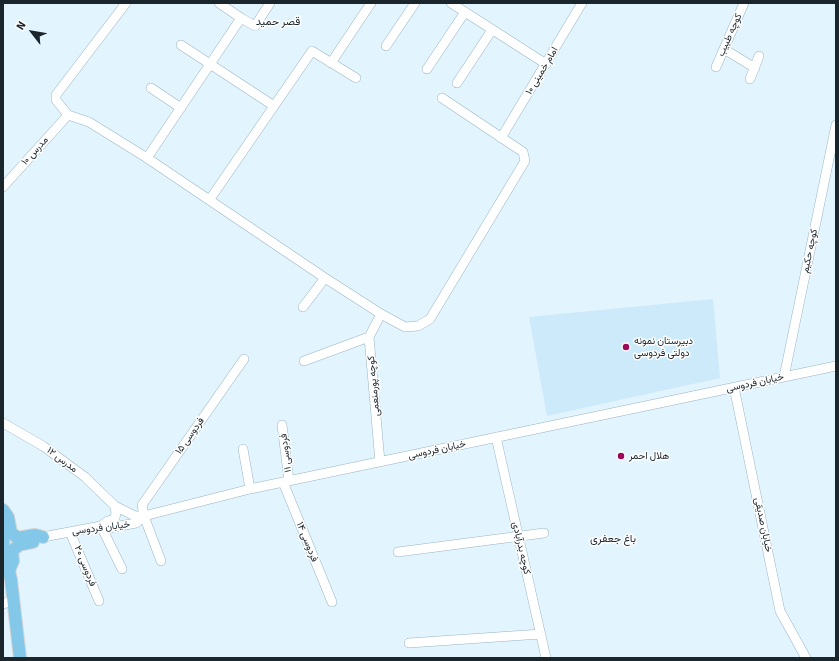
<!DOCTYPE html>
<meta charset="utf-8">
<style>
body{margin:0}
#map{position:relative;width:839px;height:661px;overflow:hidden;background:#e2f4fe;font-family:Signika,sans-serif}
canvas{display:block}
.frame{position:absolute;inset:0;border:4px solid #1b262c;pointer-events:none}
.north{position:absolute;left:12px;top:12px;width:40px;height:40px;-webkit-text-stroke:3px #fefefe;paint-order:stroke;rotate:301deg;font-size:11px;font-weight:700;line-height:16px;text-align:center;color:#1b262c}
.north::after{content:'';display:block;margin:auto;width:14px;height:18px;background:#1b262c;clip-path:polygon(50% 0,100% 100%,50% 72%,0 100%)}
</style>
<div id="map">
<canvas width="839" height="661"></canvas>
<div class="frame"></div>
<div class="north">N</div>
</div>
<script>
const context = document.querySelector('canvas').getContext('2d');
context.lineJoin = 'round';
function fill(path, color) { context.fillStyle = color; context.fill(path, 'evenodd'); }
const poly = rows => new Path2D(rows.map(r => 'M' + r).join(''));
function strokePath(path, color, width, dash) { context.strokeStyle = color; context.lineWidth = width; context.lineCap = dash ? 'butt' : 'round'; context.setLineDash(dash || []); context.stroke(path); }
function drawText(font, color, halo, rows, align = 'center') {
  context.font = font + ' Signika,Vazirmatn,sans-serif'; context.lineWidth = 3; context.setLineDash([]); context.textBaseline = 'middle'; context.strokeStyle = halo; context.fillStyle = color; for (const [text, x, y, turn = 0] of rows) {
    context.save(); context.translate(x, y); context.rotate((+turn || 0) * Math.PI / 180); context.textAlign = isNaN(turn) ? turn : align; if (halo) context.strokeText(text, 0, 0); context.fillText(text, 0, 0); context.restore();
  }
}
fill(poly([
 [713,299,720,378,547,416,529,317]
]), '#cdeafb');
const minor = poly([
 [126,3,56,95,56,100,68,115,89,122,147,158,241,18,255,26,270,3],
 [219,3,241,18],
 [451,3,546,64],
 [181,45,274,106],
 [386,46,415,3],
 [724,49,755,68],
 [331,63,371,3],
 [716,67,744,3],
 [427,69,465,12],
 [750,79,759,56],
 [457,83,492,30],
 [151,88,181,108],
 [501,138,582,3],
 [147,158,325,278,381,314,405,327,418,326,430,319,525,161,523,152,442,98],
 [3,187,68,115],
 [210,199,312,51,356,78],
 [303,307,325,278],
 [304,361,369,337],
 [784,377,836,125],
 [734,387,780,611,806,658],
 [3,423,43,446,85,477,115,506,135,516,144,516],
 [282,425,289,481],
 [496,437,546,658],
 [243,449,250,489],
 [380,462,369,337,381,314],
 [283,482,332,602],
 [115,506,116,514,114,520,108,521,101,526,122,569],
 [70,532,99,601],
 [43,537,101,526,109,528,136,523,144,516,250,489,836,366],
 [398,552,544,533],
 [161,561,144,516,142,505,244,359],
 [3,604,13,600],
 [409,643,541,634]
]);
const major = poly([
 [3,510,8,517,11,533,18,538,35,535,43,537],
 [3,534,4,561,9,570,11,580,20,658],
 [9,570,13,561,12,551,19,545,33,542]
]);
strokePath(minor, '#99b4c4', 10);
strokePath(major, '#d1d4d5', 14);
strokePath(minor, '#fff', 9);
strokePath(major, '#83c8e8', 12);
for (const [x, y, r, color] of [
 [626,347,4,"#9c0958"],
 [621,456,4,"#9c0958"]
]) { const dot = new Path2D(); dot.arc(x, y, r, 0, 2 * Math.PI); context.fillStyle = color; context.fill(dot); strokePath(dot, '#fefefe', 1.5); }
drawText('10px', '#1b262c', '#fefefe', [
 ["کوچه طبیب",730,35,-66],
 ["امام خمینی ۱۰",542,71,-59],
 ["مدرس ۱۰",35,151,-48],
 ["کوچه حکیم",810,251,-78],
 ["خیابان فردوسی",755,383,-12],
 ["کوچه پورمنعمی",374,386,-95],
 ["فردوسی ۱۵",190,436,-55],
 ["خیابان فردوسی",437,450,-12],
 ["فردوسی ۱۱",286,453,-97],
 ["مدرس ۱۲",62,460,37],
 ["خیابان صدیقی",763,525,78],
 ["خیابان فردوسی",101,528,-7],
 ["فردوسی ۱۴",307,542,68],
 ["کوچه بدرآبادی",521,548,77],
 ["فردوسی ۲۰",85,566,68]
]);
drawText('10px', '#1b262c', '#fefefe', [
 ["دبیرستان نمونه",634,341],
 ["دولتی فردوسی",634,353],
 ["هلال احمر",629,456]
], 'left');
drawText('11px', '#1b262c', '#fefefe', [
 ["قصر حمید",278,22],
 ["باغ جعفری",613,539]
]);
</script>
